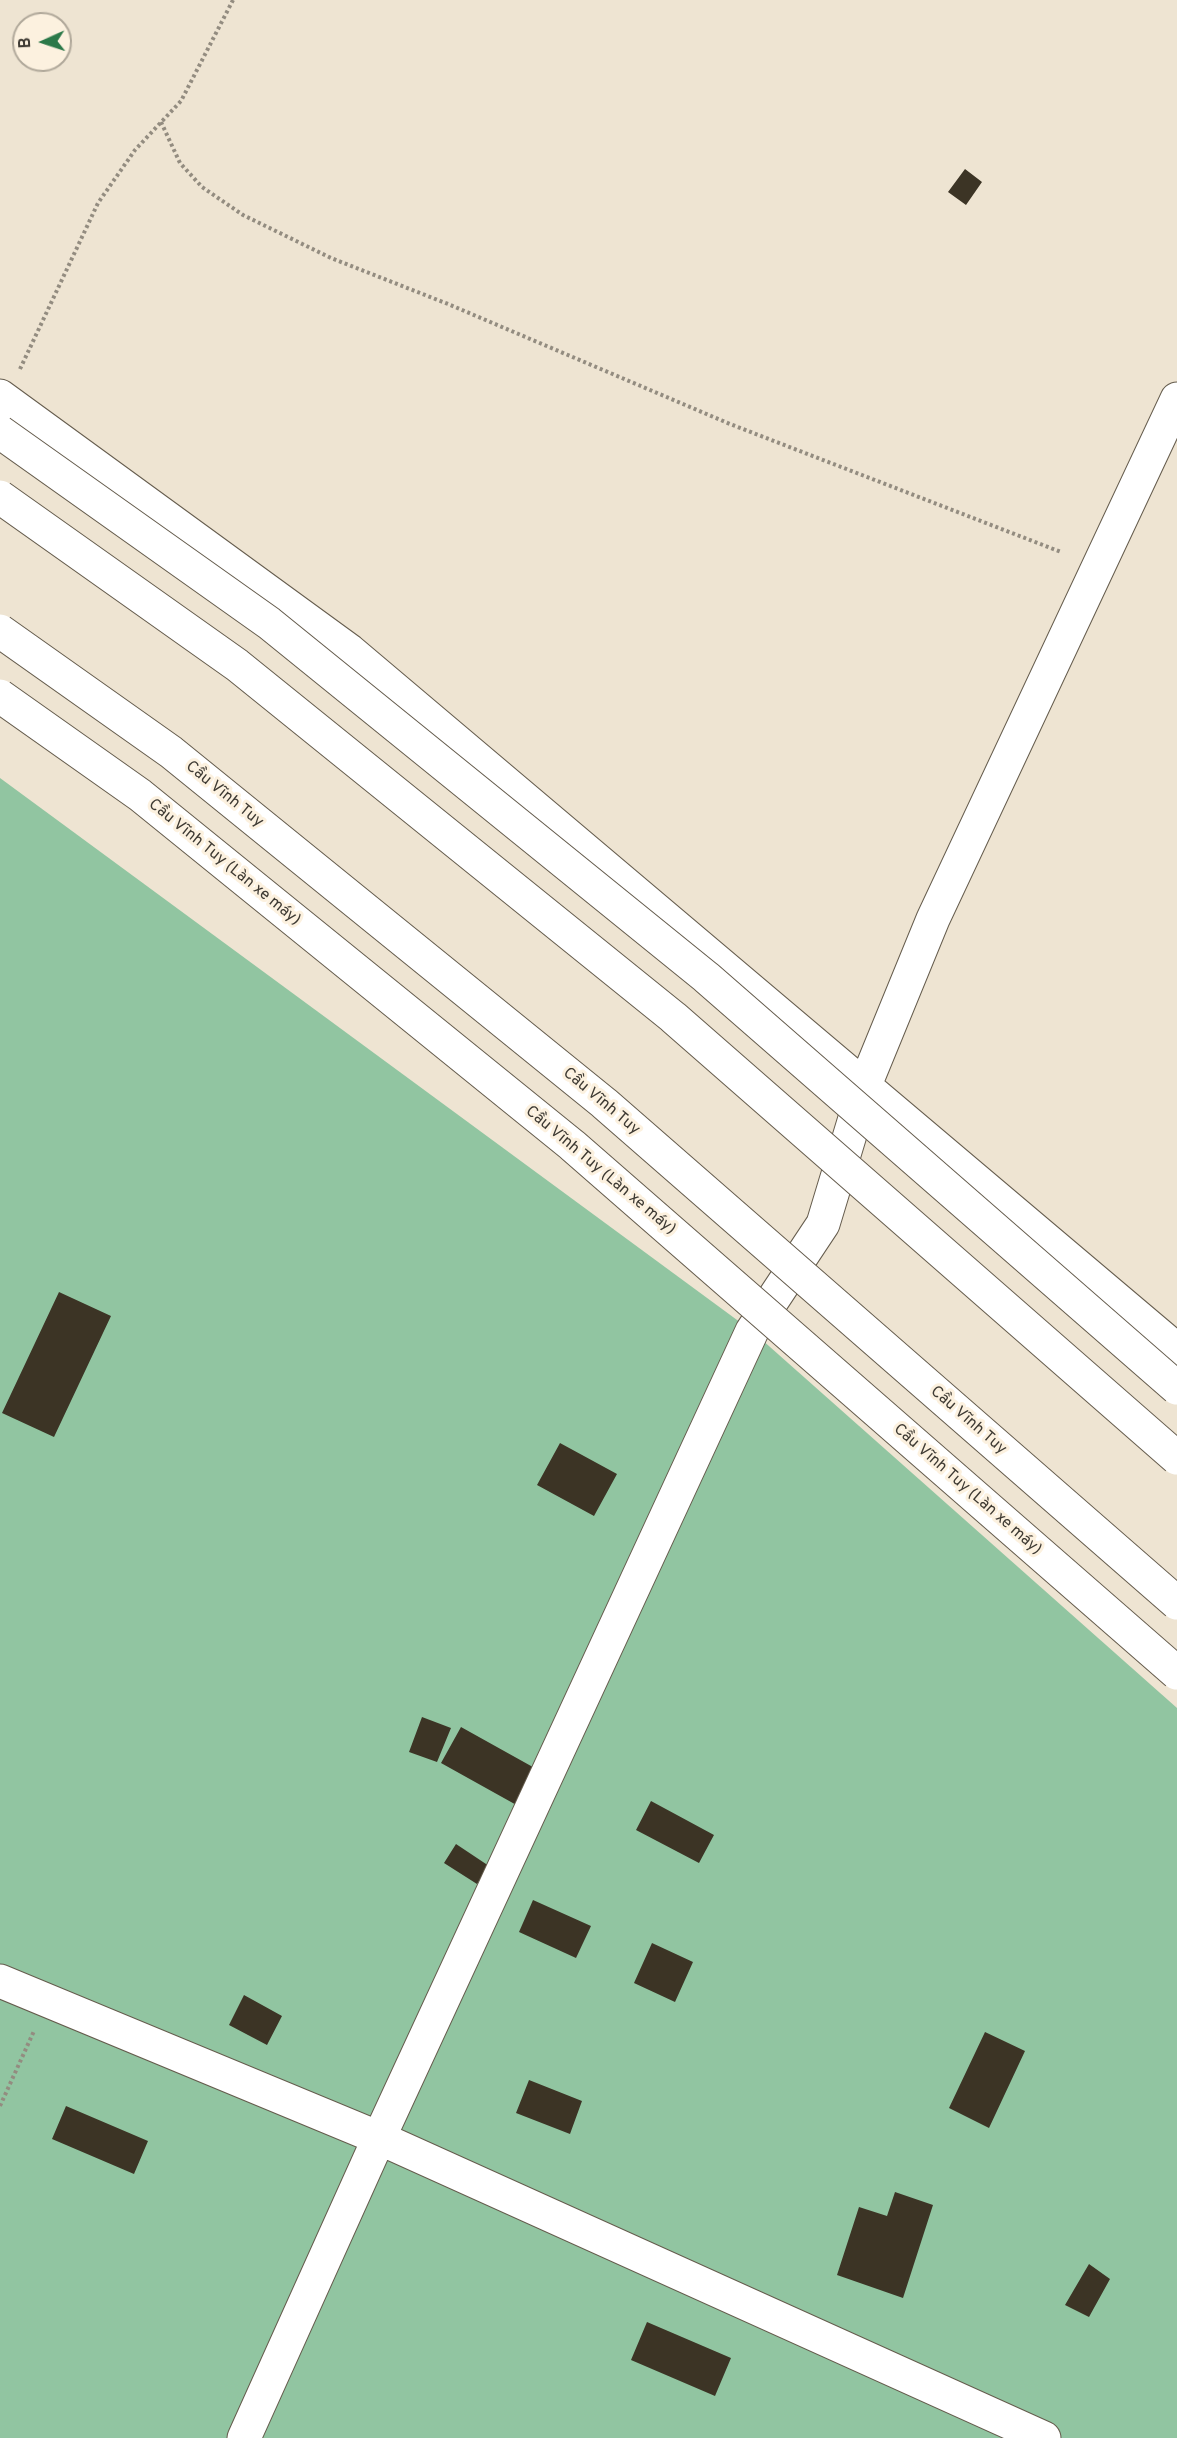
<!DOCTYPE html>
<meta charset="utf-8">
<style>
body{margin:0}
#map{position:relative;width:1177px;height:2438px;overflow:hidden;background:#eee4d2;font-family:Overpass,sans-serif}
canvas{display:block}
.north{position:absolute;left:12px;top:12px;width:60px;height:60px;box-sizing:border-box;background:#fcf1df;border:2px solid #b0a89a;border-radius:50%;rotate:267deg;font-size:16px;font-weight:700;line-height:24px;text-align:center;color:#3e3a33}
.north::after{content:'';display:block;margin:auto;width:21px;height:27px;background:#2b7949;clip-path:polygon(50% 0,100% 100%,50% 72%,0 100%)}
</style>
<div id="map">
<canvas width="1177" height="2438"></canvas>
<div class="north">B</div>
</div>
<script>
const context = document.querySelector('canvas').getContext('2d');
context.lineJoin = 'round';
function fill(path, color) { context.fillStyle = color; context.fill(path, 'evenodd'); }
const poly = rows => new Path2D(rows.map(r => 'M' + r).join(''));
function strokePath(path, color, width, dash) { context.strokeStyle = color; context.lineWidth = width; context.lineCap = dash ? 'butt' : 'round'; context.setLineDash(dash || []); context.stroke(path); }
function drawText(font, color, halo, rows, align = 'center') {
  context.font = font + ' Overpass,sans-serif'; context.lineWidth = 6; context.setLineDash([]); context.textBaseline = 'middle'; context.strokeStyle = halo; context.fillStyle = color; for (const [text, x, y, turn = 0] of rows) {
    context.save(); context.translate(x, y); context.rotate((+turn || 0) * Math.PI / 180); context.textAlign = isNaN(turn) ? turn : align; if (halo) context.strokeText(text, 0, 0); context.fillText(text, 0, 0); context.restore();
  }
}
fill(poly([
 [0,778,752,1331,1177,1708,1177,2438,0,2438]
]), '#91c5a1');
fill(poly([
 [965,169,982,182,966,205,948,192],
 [59,1292,111,1316,54,1437,2,1413],
 [560,1443,617,1474,594,1516,537,1485],
 [422,1717,451,1728,437,1762,409,1752],
 [461,1727,540,1771,520,1807,441,1763],
 [651,1801,714,1835,699,1863,636,1830],
 [456,1844,489,1866,477,1884,444,1863],
 [533,1900,591,1926,576,1958,519,1932],
 [652,1943,693,1962,675,2002,634,1983],
 [244,1995,282,2016,267,2045,229,2025],
 [985,2032,1025,2051,989,2128,949,2108],
 [529,2080,582,2101,570,2134,516,2113],
 [66,2106,148,2141,134,2174,52,2139],
 [895,2192,933,2205,903,2298,837,2275,859,2207,887,2216],
 [1089,2264,1110,2279,1089,2317,1065,2305],
 [647,2322,731,2358,715,2396,631,2360]
]), '#3c3425');
const minor = poly([
 [0,396,350,651,1177,1350],
 [0,1981,379,2138,1044,2438],
 [244,2438,379,2138,752,1331,823,1224,865,1085,933,919,1177,399]
]);
strokePath(minor, '#655c4d', 35);
strokePath(poly([
 [161,122,180,163,202,187,243,215,331,258,448,304,730,424,1061,552],
 [20,369,98,203,135,150,181,101,233,0],
 [0,2106,34,2031]
]), '#938c80', 4, [3, 3]);
strokePath(minor, '#fff', 33);
const highwayBridge = poly([
 [0,432,269,623,706,977,1177,1388],
 [0,497,237,665,673,1017,1177,1458],
 [0,631,171,752,604,1103,1177,1603],
 [0,696,140,795,572,1145,1177,1673]
]);
strokePath(highwayBridge, '#655c4d', 35, []);
strokePath(highwayBridge, '#fff', 33);
drawText('16px', '#3e3a33', '#fcf1df', [
 ["Cầu Vĩnh Tuy",224,795,39],
 ["Cầu Vĩnh Tuy (Làn xe máy)",224,863,39],
 ["Cầu Vĩnh Tuy",601,1102,40],
 ["Cầu Vĩnh Tuy (Làn xe máy)",600,1171,40],
 ["Cầu Vĩnh Tuy",968,1421,41],
 ["Cầu Vĩnh Tuy (Làn xe máy)",967,1490,41]
]);
</script>
